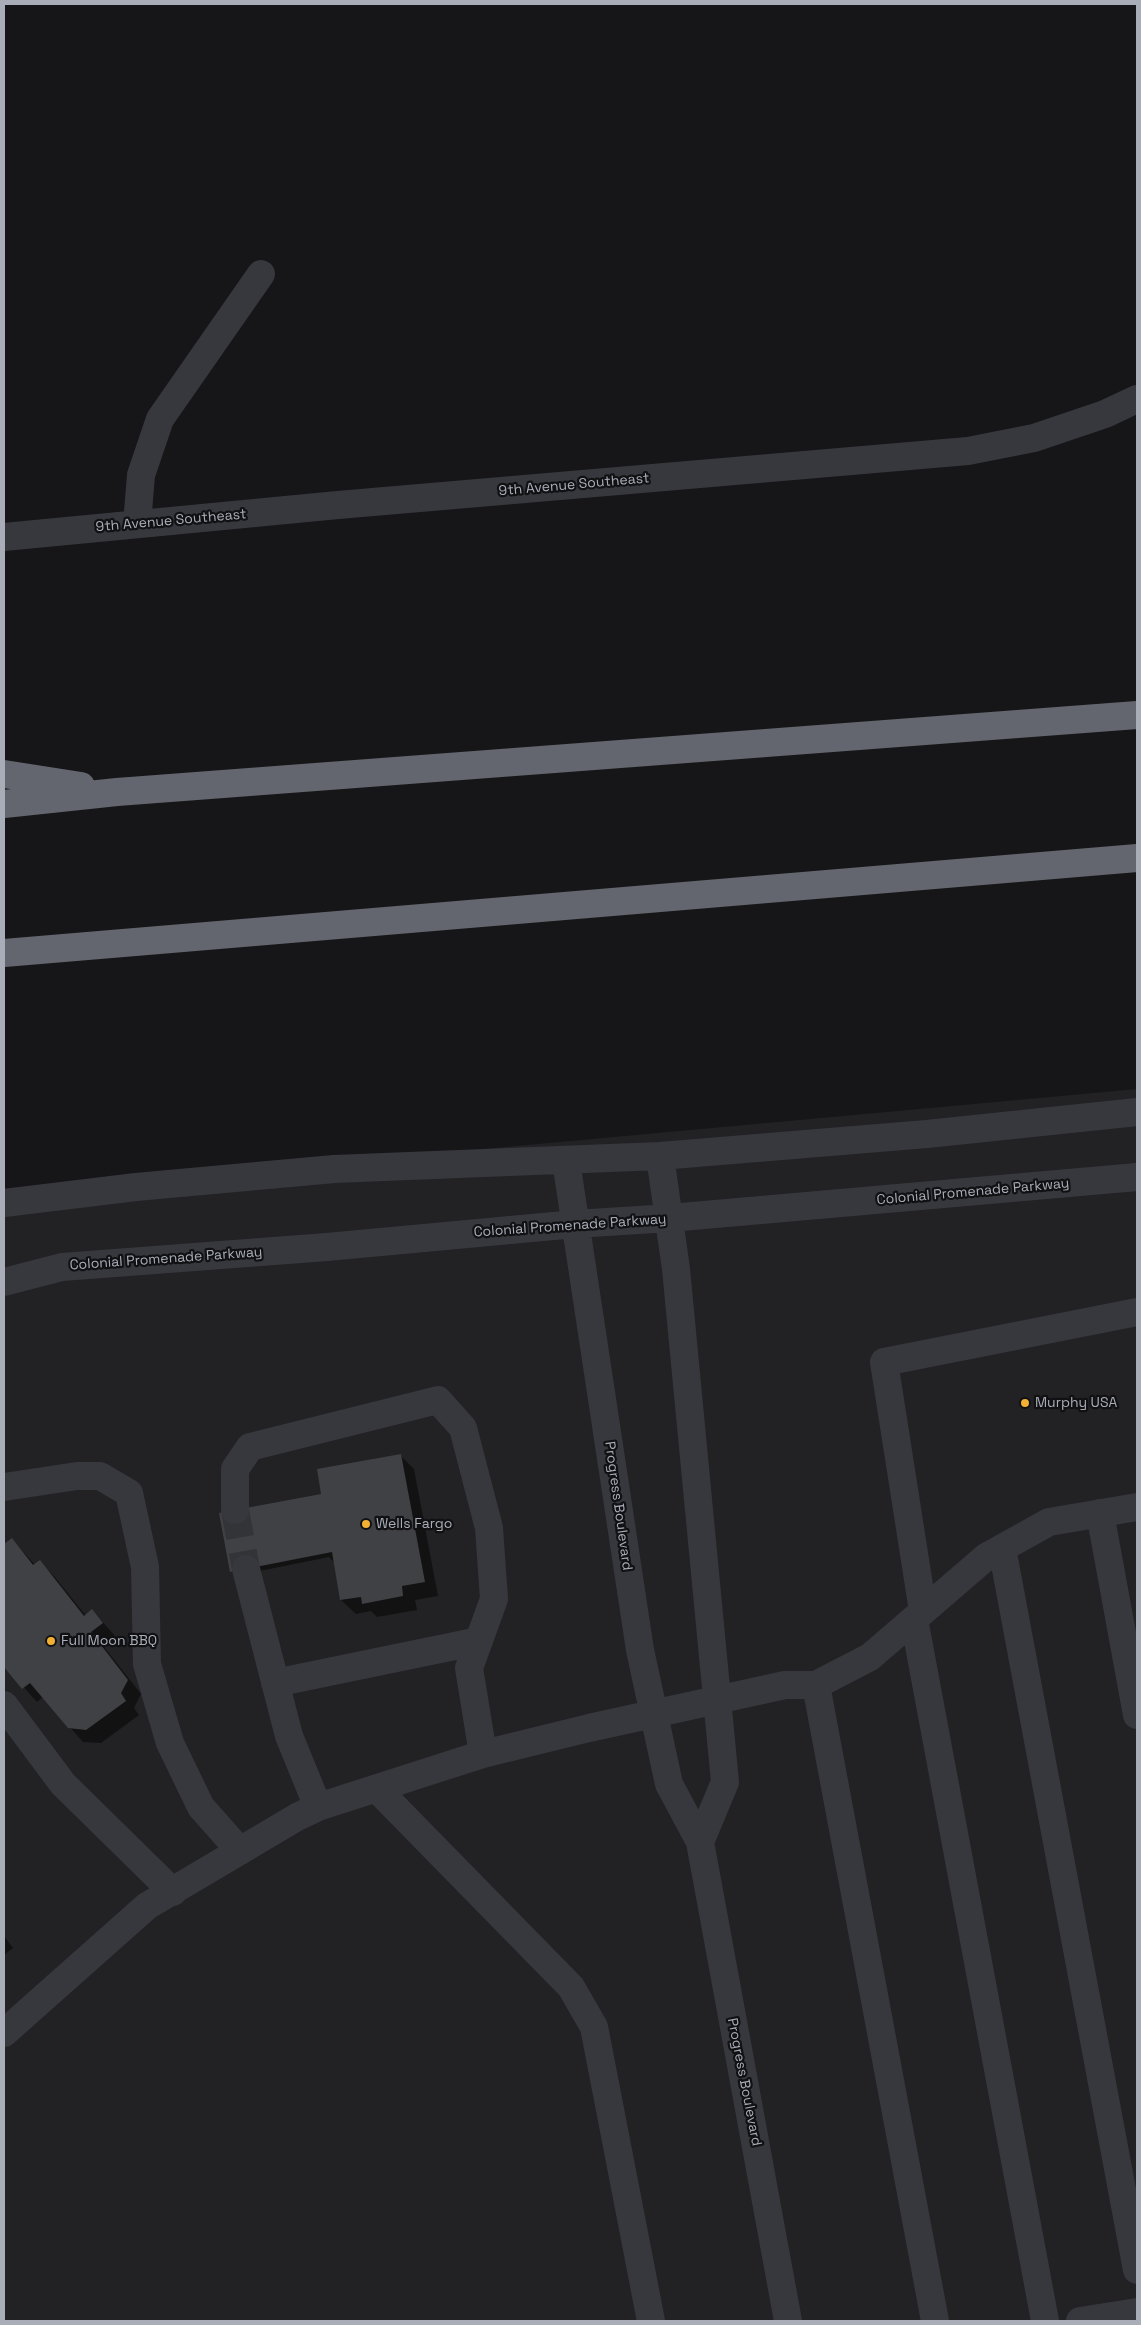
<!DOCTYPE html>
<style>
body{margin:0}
#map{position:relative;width:1141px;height:2325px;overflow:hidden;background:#161618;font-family:"Space Grotesk",sans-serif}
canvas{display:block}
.frame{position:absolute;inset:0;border:5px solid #a8adb8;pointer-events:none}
</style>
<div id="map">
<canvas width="1141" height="2325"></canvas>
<div class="frame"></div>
</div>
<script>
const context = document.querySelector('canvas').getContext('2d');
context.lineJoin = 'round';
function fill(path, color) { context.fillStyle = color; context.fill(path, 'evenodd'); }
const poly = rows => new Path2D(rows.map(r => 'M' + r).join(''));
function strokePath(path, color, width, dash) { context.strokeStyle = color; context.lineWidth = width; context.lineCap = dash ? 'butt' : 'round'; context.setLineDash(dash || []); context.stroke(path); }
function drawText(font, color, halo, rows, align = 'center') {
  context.font = font + ' "Space Grotesk",sans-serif'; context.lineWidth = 4.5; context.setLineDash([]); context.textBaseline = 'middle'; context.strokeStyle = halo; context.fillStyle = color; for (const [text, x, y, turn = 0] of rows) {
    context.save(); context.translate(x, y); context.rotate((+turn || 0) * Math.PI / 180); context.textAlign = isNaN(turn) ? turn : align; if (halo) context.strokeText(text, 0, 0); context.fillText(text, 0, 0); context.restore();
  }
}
fill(poly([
 [1137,1089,1137,2321,4,2321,4,1193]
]), '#222225');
fill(poly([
 [400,1455,414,1469,438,1596,415,1600,417,1610,377,1617,371,1611,356,1614,341,1600,335,1563,329,1557,235,1576,231,1571,323,1495],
 [12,1539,35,1565,40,1562,54,1576,86,1616,92,1610,116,1637,104,1647,141,1694,134,1708,139,1715,101,1743,83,1742,43,1697,37,1702,4,1665,4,1653,6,1651,4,1648,4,1546],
 [4,1936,13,1948,4,1955]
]), '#0007');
fill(poly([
 [401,1454,425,1582,402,1586,403,1596,362,1604,361,1597,340,1600,332,1552,230,1572,219,1513,321,1494,317,1469],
 [12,1538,33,1565,40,1560,84,1616,92,1609,103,1623,91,1632,128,1680,121,1693,126,1701,86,1730,68,1728,30,1683,22,1689,4,1667,4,1544]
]), '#404145');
strokePath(poly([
 [235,1510,246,1569]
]), '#333438', 28, [28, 14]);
strokePath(poly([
 [137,524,141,475,160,419,261,274],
 [4,537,338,505,968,451,1034,438,1105,414,1137,399],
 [660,1156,676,1269,725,1782,700,1842],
 [566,1161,640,1650,669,1784,700,1842,788,2321],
 [4,1203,136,1187,334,1169,660,1156,927,1134,1137,1112],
 [4,1282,62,1267,327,1247,575,1224,670,1218,1137,1177],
 [4,1487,77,1476,100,1476,129,1493,145,1567,147,1664,170,1743,201,1807,240,1851],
 [235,1510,235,1469,250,1447,438,1400,463,1428,489,1528,494,1599,469,1668,483,1754],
 [1100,1513,1137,1715],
 [1002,1548,1137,2270],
 [246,1569,289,1736,318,1807],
 [923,1611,884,1362,1137,1312],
 [914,1619,1045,2321],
 [275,1683,479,1641],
 [816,1685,935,2321],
 [4,1705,63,1784,173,1892],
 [377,1789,571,1987,594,2027,651,2321],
 [4,2033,147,1906,297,1817,318,1807,483,1754,589,1728,785,1685,816,1685,870,1657,986,1557,1049,1522,1137,1507],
 [1080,2321,1137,2312]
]), '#37383d', 28);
strokePath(poly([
 [4,774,81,786],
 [4,804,117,792,1137,715],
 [4,953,1137,858]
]), '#63666e', 28);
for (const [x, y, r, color] of [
 [1025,1403,5,"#f2b134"],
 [366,1524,5,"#f2b134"],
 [51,1641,5,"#f2b134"]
]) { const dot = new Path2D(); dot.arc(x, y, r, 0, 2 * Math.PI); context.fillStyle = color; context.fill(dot); strokePath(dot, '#111113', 2); }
drawText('14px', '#a8adb8', '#111113', [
 ["9th Avenue Southeast",574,485,-5],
 ["9th Avenue Southeast",171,521,-5],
 ["Colonial Promenade Parkway",973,1192,-5],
 ["Colonial Promenade Parkway",570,1226,-4],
 ["Colonial Promenade Parkway",166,1259,-4],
 ["Progress Boulevard",618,1506,82],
 ["Progress Boulevard",744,2082,79]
]);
drawText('14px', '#a8adb8', '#111113', [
 ["Murphy USA",1035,1403],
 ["Wells Fargo",376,1524],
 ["Full Moon BBQ",61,1641]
], 'left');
</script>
